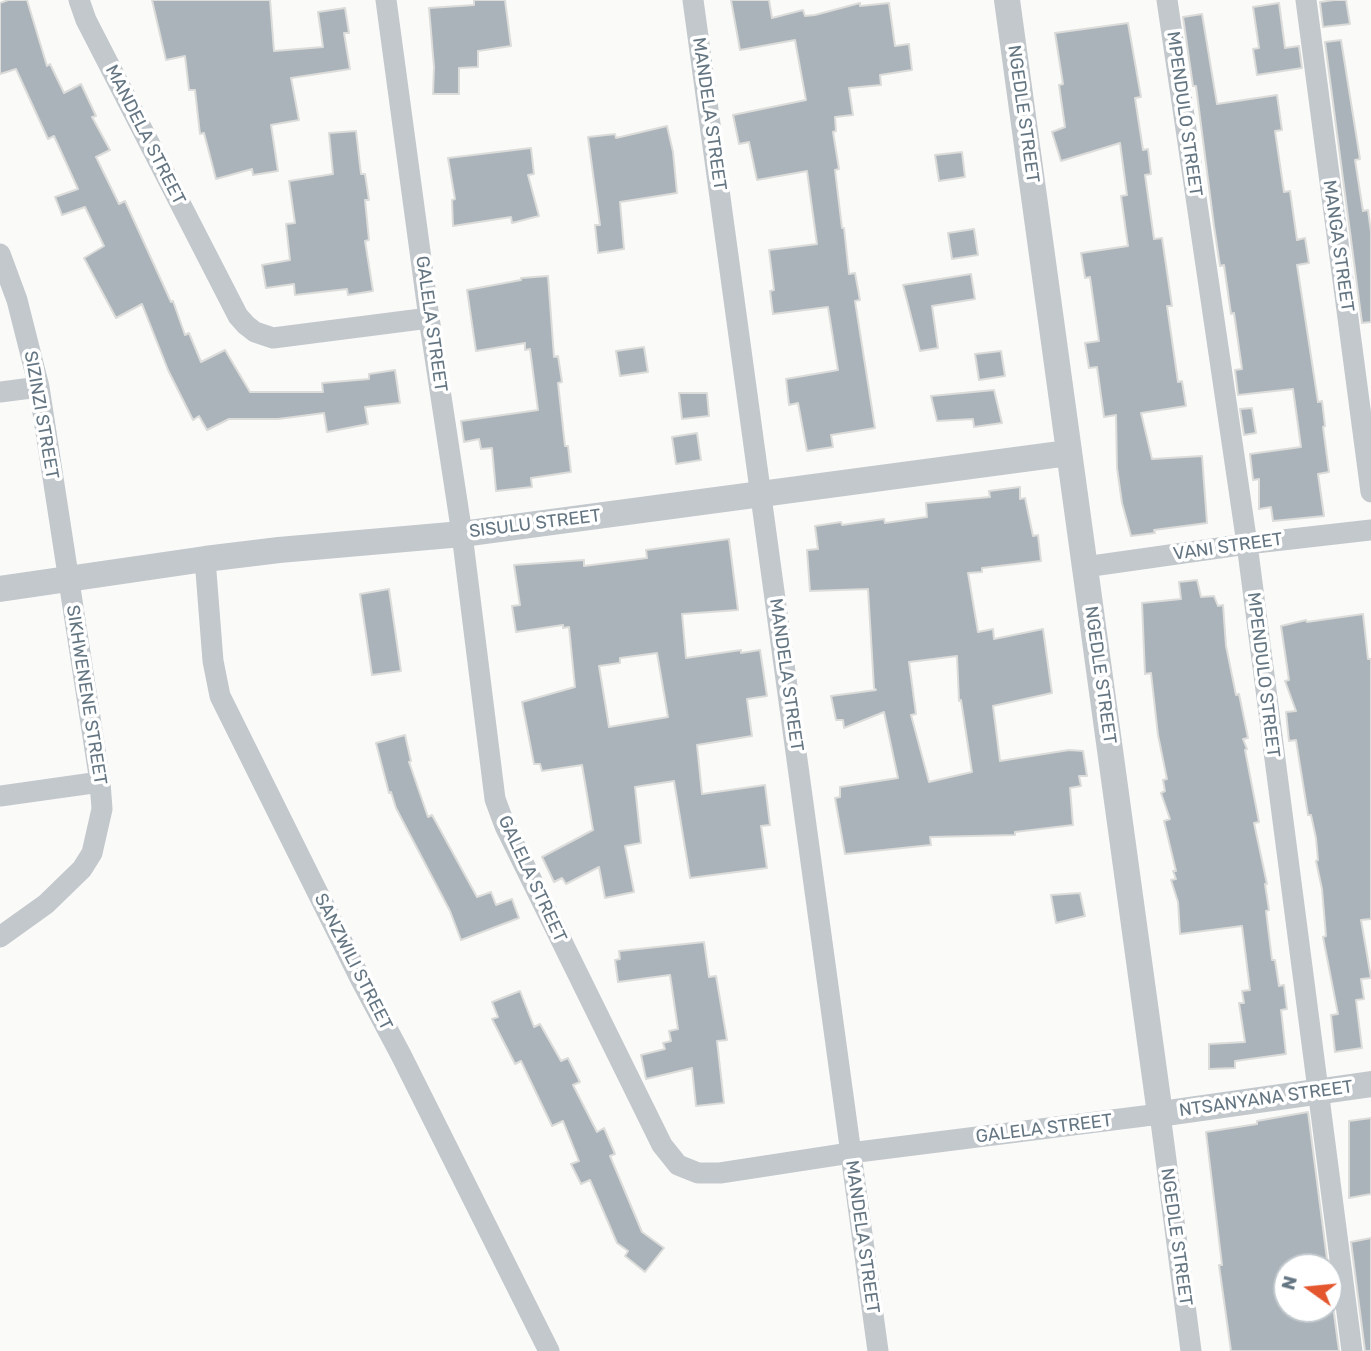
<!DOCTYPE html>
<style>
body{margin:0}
#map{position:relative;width:1371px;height:1351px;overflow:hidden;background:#fafaf8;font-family:Rubik,sans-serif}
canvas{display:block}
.north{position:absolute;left:1273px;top:1253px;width:70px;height:70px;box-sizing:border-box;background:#fff;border:2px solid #c1c8cd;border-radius:50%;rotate:285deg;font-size:19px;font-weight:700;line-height:28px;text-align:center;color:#657683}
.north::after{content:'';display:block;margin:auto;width:24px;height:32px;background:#e4572e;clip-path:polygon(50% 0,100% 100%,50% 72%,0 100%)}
</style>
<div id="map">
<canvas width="1371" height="1351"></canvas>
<div class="north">N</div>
</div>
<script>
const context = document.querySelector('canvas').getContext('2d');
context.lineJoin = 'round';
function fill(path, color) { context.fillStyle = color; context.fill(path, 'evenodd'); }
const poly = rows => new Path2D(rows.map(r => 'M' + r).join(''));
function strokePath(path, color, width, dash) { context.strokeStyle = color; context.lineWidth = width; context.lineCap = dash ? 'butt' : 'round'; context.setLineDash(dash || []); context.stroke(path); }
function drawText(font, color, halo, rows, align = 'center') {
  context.font = font + ' Rubik,sans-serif'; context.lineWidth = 7; context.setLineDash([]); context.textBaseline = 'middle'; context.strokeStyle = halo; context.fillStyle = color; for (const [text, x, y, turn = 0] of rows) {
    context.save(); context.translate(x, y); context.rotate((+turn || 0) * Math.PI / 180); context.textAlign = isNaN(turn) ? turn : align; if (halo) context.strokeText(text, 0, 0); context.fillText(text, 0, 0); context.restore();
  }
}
const building = poly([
 [8,0,27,0,47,66,50,64,64,93,81,84,96,116,92,117,110,150,96,157,119,204,125,201,171,302,173,301,185,335,189,333,201,362,225,350,250,392,323,392,322,383,369,379,369,374,395,370,400,403,365,407,368,424,327,432,324,413,278,419,229,419,207,430,199,416,193,420,168,370,142,304,116,318,84,258,104,246,85,207,62,215,55,197,78,189,54,136,48,139,16,69,0,74,0,3,8,0],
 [152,0,270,0,274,51,323,47,318,12,345,8,349,33,344,33,350,69,291,78,299,120,271,125,278,171,253,175,252,169,216,179,204,133,200,134,195,90,189,90,185,56,166,60,152,0],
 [474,0,505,0,511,46,478,51,478,67,459,68,459,94,433,94,434,67,429,8,474,5,474,0],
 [731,0,769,0,772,18,803,10,805,16,815,15,860,3,860,6,889,3,895,46,909,44,912,70,880,75,881,85,849,88,853,115,835,117,836,131,833,132,839,169,835,170,842,228,844,228,849,274,855,273,860,300,855,301,875,428,831,435,833,447,807,451,798,403,789,405,786,379,838,370,828,307,773,314,770,291,774,290,769,250,817,244,807,171,757,180,749,142,739,144,733,115,806,100,795,40,740,50,731,0],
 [1334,0,1346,0,1350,24,1323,27,1320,2,1334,0],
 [1279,3,1285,48,1299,46,1302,68,1257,75,1253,49,1259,48,1253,7,1279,3],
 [1202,14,1217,104,1277,95,1282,130,1275,131,1284,192,1290,191,1297,240,1305,238,1309,263,1297,265,1318,402,1322,401,1325,426,1323,427,1329,472,1318,474,1324,516,1273,521,1271,507,1259,509,1259,479,1253,480,1250,454,1301,447,1293,389,1238,395,1235,370,1242,369,1234,313,1231,314,1224,265,1220,266,1214,226,1196,86,1193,86,1183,17,1202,14],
 [1128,23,1141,97,1135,98,1143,150,1148,149,1151,174,1145,175,1154,239,1162,238,1172,306,1167,306,1178,382,1182,381,1186,406,1141,413,1152,459,1202,456,1207,523,1154,530,1155,533,1131,536,1122,503,1117,468,1116,415,1104,417,1097,367,1089,368,1085,343,1099,341,1090,277,1085,278,1081,253,1128,246,1121,196,1127,195,1120,143,1061,161,1052,132,1065,127,1059,85,1063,84,1055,33,1128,23],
 [1341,40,1360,159,1355,160,1363,211,1368,210,1371,232,1371,322,1362,323,1325,42,1341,40],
 [667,126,673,152,677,193,620,202,624,249,598,253,595,225,600,225,588,137,615,134,616,138,667,126],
 [356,131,361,174,365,174,369,200,365,200,369,240,365,241,373,291,348,295,347,289,295,295,294,284,266,288,262,265,290,260,286,224,295,223,289,181,333,174,329,133,356,131],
 [531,148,534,174,528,175,539,216,512,223,511,217,453,226,452,200,455,199,448,158,531,148],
 [962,152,965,177,939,181,935,155,962,152],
 [974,229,978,255,952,259,948,233,974,229],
 [971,274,975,299,932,306,938,348,920,351,903,285,971,274],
 [548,276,554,357,558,356,562,382,558,383,565,446,568,446,571,472,531,478,532,487,496,491,492,448,481,449,479,439,464,442,461,421,538,410,530,349,525,350,525,343,476,351,467,290,521,280,521,278,548,276],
 [644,347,648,372,620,376,616,351,644,347],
 [1001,351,1005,376,979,380,975,354,1001,351],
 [994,390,1002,423,974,427,973,419,937,421,931,396,994,390],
 [679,393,707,393,709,416,682,419,679,393],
 [1252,408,1256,433,1244,435,1240,409,1252,408],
 [697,433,701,460,676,464,672,437,697,433],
 [1020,487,1020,499,1025,498,1033,536,1038,535,1041,561,982,568,982,572,968,573,978,632,993,629,994,639,1043,629,1052,693,993,706,1000,761,1069,750,1083,751,1087,776,1079,776,1081,786,1070,788,1073,825,1015,832,1015,835,930,837,931,845,845,854,835,798,840,797,840,787,898,778,884,712,844,728,843,720,836,720,831,696,876,690,874,688,868,589,810,591,807,550,818,549,815,526,841,522,842,525,884,519,885,523,927,517,926,503,990,497,989,491,1020,487],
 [957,656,959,701,961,700,972,772,929,782,911,715,916,714,909,662,957,656],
 [729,539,738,610,682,614,686,658,741,650,741,653,760,650,767,696,747,699,752,736,697,745,702,794,765,785,770,825,761,826,767,868,690,878,674,781,635,787,641,843,625,846,634,892,605,898,599,867,566,884,562,878,554,882,542,857,593,830,582,765,542,771,540,764,534,764,522,702,575,687,569,627,563,628,563,625,516,632,512,606,520,605,514,565,584,560,584,566,647,558,646,550,729,539],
 [657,653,668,717,609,727,599,666,620,663,620,658,657,653],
 [1197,580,1201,597,1214,596,1218,606,1223,605,1226,646,1236,695,1239,694,1248,738,1243,739,1247,749,1245,750,1259,822,1254,823,1267,884,1265,884,1269,910,1266,911,1272,960,1275,960,1279,986,1284,985,1287,1009,1281,1010,1286,1054,1235,1061,1235,1068,1209,1069,1209,1044,1245,1042,1239,1003,1244,1003,1242,991,1250,990,1242,926,1180,934,1178,902,1171,880,1176,879,1173,871,1176,871,1164,821,1170,819,1161,793,1165,791,1163,780,1167,779,1158,735,1151,673,1145,674,1142,603,1181,599,1179,582,1197,580],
 [389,589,401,671,372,675,360,594,389,589],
 [1363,614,1368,659,1371,659,1371,919,1361,920,1371,978,1361,979,1364,999,1356,1000,1362,1048,1335,1052,1331,1015,1338,1014,1323,937,1326,936,1322,889,1316,861,1318,860,1316,838,1311,815,1308,815,1296,740,1289,741,1286,712,1296,711,1285,681,1289,680,1281,626,1306,620,1307,622,1363,614],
 [405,735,411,761,409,762,428,817,432,815,477,897,491,892,496,905,512,899,519,918,461,940,450,911,396,808,391,792,389,793,376,743,405,735],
 [1080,893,1085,916,1056,923,1051,895,1080,893],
 [704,942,709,977,716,976,727,1040,717,1041,724,1103,696,1106,692,1068,646,1079,641,1055,665,1049,663,1043,671,1041,669,1031,678,1029,670,975,618,982,615,960,620,959,619,951,704,942],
 [520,991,534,1027,540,1024,561,1061,568,1058,580,1082,573,1085,597,1132,604,1128,615,1154,610,1156,642,1232,664,1248,645,1272,625,1256,628,1251,617,1243,590,1180,581,1184,571,1164,579,1161,563,1121,552,1126,521,1061,515,1064,492,1019,498,1017,492,1002,520,991],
 [1308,1112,1328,1267,1287,1267,1287,1309,1329,1309,1329,1276,1339,1351,1231,1351,1219,1265,1222,1265,1206,1132,1257,1124,1257,1121,1308,1112],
 [1371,1118,1371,1194,1349,1198,1349,1121,1371,1118],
 [1371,1238,1371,1351,1365,1351,1351,1242,1371,1238]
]);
fill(building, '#aab3b9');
strokePath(building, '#dcdcda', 2);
strokePath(poly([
 [79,0,86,20,238,316,246,325,255,332,273,338,429,318],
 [386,0,429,318,462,534,495,799,505,826,662,1145,678,1165,698,1173,720,1173,850,1153,1160,1114,1191,1351],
 [693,0,878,1351],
 [1167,0,1247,544,1352,1351],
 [1306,0,1371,492],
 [0,254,17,300,39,387,100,782,102,809,92,853,82,869,46,904,0,937],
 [0,392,39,387],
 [205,559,213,661,220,696,361,980,401,1055,549,1351],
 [1085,567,1247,544,1371,530],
 [0,796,100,782]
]), '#c3c8cc', 21);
strokePath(poly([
 [1007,0,1160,1114,1371,1084],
 [0,589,205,559,279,550,462,534,1068,453]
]), '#c3c8cc', 26);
drawText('18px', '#657683', '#fff', [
 ["MANDELA STREET",709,114,82],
 ["NGEDLE STREET",1023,114,82],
 ["MPENDULO STREET",1184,114,82],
 ["MANDELA STREET",145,135,63],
 ["MANGA STREET",1338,246,82],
 ["GALELA STREET",431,324,82],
 ["SIZINZI STREET",41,415,80],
 ["SISULU STREET",535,524,-7],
 ["VANI STREET",1228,547,-8],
 ["MANDELA STREET",786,675,82],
 ["NGEDLE STREET",1100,675,82],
 ["MPENDULO STREET",1263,675,83],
 ["SIKHWENENE STREET",86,695,81],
 ["GALELA STREET",532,879,65],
 ["SANZWILI STREET",353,962,63],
 ["NTSANYANA STREET",1266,1099,-8],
 ["GALELA STREET",1044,1129,-7],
 ["MANDELA STREET",862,1237,82],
 ["NGEDLE STREET",1176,1237,82]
]);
</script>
